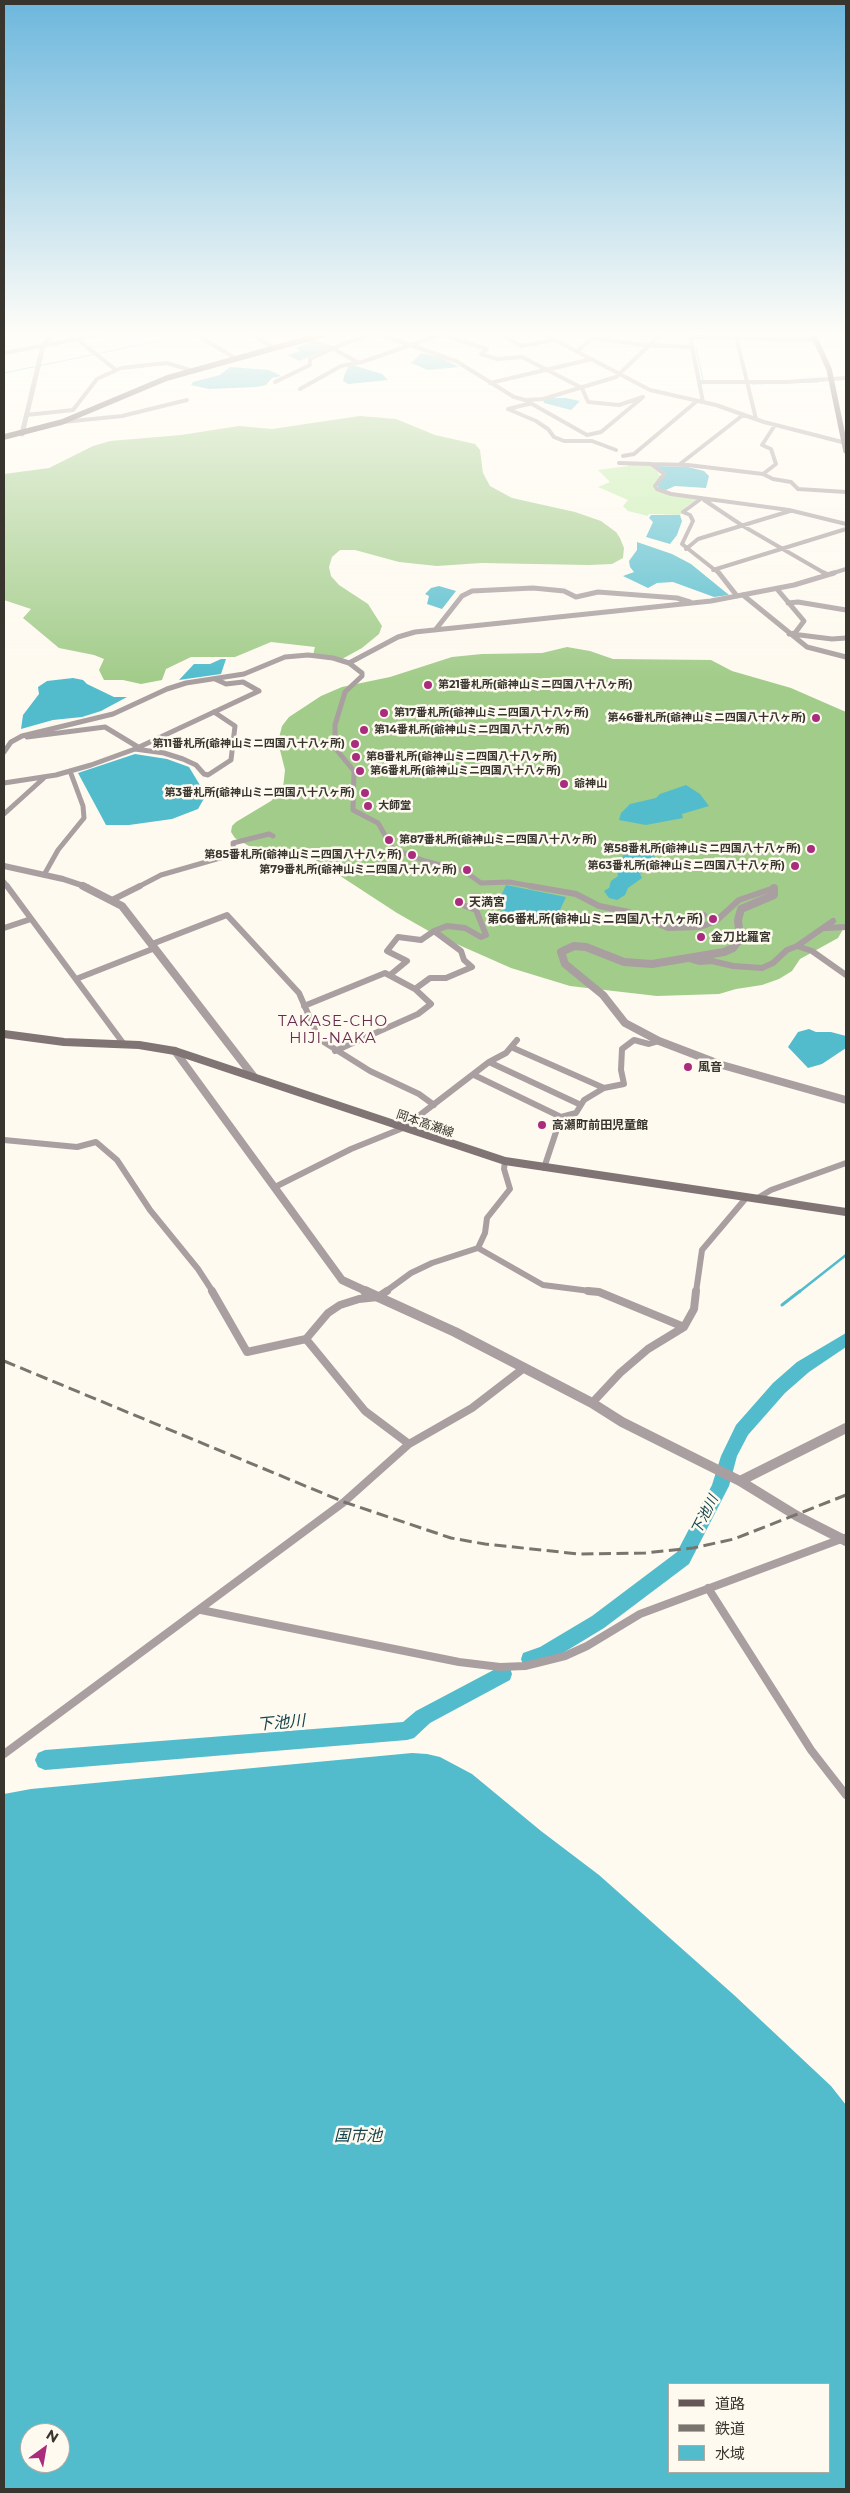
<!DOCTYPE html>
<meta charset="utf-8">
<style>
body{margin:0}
#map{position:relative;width:850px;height:2493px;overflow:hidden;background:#fefaf0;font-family:Montserrat,"Noto Sans JP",sans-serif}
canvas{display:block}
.frame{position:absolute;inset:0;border:5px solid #38352e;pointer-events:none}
.legend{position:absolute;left:668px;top:2383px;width:162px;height:90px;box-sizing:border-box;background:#fefaf0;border:1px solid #afaba2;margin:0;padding:6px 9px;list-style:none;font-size:15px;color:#38352e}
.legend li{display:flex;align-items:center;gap:10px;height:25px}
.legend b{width:25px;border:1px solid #afaba2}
.north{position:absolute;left:20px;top:2423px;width:50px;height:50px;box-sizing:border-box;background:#fefaf0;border:1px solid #afaba2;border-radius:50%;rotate:32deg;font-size:14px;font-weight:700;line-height:20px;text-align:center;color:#38352e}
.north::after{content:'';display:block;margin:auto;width:18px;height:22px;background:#aa2c7d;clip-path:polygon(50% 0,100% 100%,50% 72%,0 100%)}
</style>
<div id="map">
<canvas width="850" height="2493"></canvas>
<div class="frame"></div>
<ul class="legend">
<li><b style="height:6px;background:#655657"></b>道路</li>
<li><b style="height:6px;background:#79756e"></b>鉄道</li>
<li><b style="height:14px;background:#52bccd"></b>水域</li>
</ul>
<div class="north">N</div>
</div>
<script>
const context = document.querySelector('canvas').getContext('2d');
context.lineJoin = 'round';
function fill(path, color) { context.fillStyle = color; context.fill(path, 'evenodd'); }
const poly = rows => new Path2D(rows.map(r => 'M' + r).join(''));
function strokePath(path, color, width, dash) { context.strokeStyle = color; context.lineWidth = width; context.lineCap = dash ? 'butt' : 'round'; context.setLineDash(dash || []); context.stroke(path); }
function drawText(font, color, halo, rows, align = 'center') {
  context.font = font + ' Montserrat,"Noto Sans JP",sans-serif'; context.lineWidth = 5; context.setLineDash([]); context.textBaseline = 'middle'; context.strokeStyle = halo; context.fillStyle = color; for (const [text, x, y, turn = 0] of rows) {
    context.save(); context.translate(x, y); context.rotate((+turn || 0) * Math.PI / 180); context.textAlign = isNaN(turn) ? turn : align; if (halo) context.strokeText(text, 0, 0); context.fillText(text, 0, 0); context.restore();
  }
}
fill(poly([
 [628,464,649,465,657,471,660,476,656,490,699,498,686,507,680,515,649,514,648,516,628,511,623,506,628,500,598,487,610,482,598,470,628,466]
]), '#c2ecab');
fill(poly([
 [360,416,396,419,435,435,475,444,480,450,483,473,490,486,512,498,575,512,601,521,616,532,620,538,624,548,623,558,612,564,589,565,481,563,437,566,399,562,355,550,340,550,332,557,329,567,331,576,339,585,368,604,382,626,379,634,362,648,342,659,313,655,315,647,271,642,235,657,191,657,166,669,162,680,141,684,123,680,104,680,99,670,104,659,94,655,59,648,23,618,31,609,4,600,4,474,49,468,93,446,110,441,181,435,239,426,272,429],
 [567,647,590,651,613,659,711,660,732,671,791,688,846,712,846,924,838,938,800,959,792,971,779,979,762,985,736,989,719,994,657,996,570,986,511,968,434,934,397,913,305,853,249,846,235,838,231,832,232,826,236,822,271,801,283,788,285,770,278,742,282,726,289,717,321,696,342,687,390,677,452,657,482,654,542,653]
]), '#a2cc8a');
fill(poly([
 [315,343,329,349,299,361,287,355,301,351,296,348,302,345],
 [421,353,440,357,459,367,428,370,411,363],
 [353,365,382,374,388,380,348,384,343,381,344,376,348,367],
 [230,367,269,370,281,376,272,378,266,385,256,387,209,389,191,385,193,382,220,375],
 [550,398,566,398,580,401,571,410,544,403,543,400],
 [656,466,688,467,704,471,709,476,706,488,675,486,666,490,659,489,657,485,666,474],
 [651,515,680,515,682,521,677,535,670,544,646,537,653,522,649,518],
 [637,542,672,554,691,564,729,595,714,597,673,582,657,583,648,588,623,576,634,572,630,567,629,561,637,550],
 [439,586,456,591,442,609,427,604,429,596,425,594,431,588],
 [221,659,226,659,221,674,179,680,194,664,210,664],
 [73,678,83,680,87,684,114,697,127,697,101,711,82,717,53,720,21,729,23,715,39,694,38,687,47,681],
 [135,754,167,759,189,767,206,795,198,809,172,819,129,825,106,825,78,773],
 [686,785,700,794,709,806,682,814,683,818,646,825,619,820,621,813,630,804,656,798,660,794],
 [637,850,658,858,658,861,651,864,640,874,642,878,628,888,625,895,617,900,609,898,604,891,609,888,611,881,618,876,617,867,621,864,623,855],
 [506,885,566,897,555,921,495,909],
 [809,1029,816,1032,831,1032,846,1036,846,1048,822,1064,808,1068,788,1047,798,1032],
 [412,1753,427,1754,440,1757,472,1774,541,1831,599,1875,734,1995,831,2086,846,2105,846,2489,4,2489,4,1794,31,1789],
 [669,2384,829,2384,829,2472,669,2472],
 [30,2433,60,2433,60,2463,30,2463]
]), '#52bccd');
strokePath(poly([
 [595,337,596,332],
 [638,346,657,347],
 [696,348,703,380],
 [4,373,203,332],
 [752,384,818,382]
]), '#52bccd', 1);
strokePath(poly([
 [799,1292,846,1255]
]), '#52bccd', 2.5);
strokePath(poly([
 [782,1305,800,1291]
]), '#52bccd', 3);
fill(poly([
 [846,1333,846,1347,809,1372,785,1393,748,1435,737,1456,729,1486,689,1564,604,1628,553,1659,530,1668,523,1665,521,1659,523,1653,540,1647,592,1616,677,1552,712,1485,721,1456,736,1425,773,1383,797,1362,846,1333],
 [503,1665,510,1668,512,1674,510,1680,430,1723,414,1738,407,1740,45,1770,38,1767,35,1760,38,1753,45,1750,403,1722,416,1711,503,1665]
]), '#52bccd');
strokePath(poly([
 [192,332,235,358],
 [248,332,272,347],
 [297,332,309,337],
 [373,332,456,361,514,397,525,400,543,399,616,377,660,335,659,332],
 [433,332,487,349,481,354,497,359,522,357,582,388,588,402,619,405,643,397],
 [540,332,650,390,716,405,764,422,846,443],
 [692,332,690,337,703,402],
 [735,332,756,419],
 [506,337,521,346,555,340],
 [690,337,812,340],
 [592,338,644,345,692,347],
 [77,339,116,370],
 [259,339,269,332],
 [303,339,334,349,357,362],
 [578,351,592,338],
 [4,353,113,332],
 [275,382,310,365,310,359,345,343,378,332],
 [699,382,785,382,846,378],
 [490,383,592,359],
 [300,389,341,366,362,362,448,332],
 [525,400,587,435,601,432,642,398],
 [508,409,536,421,548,429,554,437,564,441,592,441,616,450],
 [508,409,528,404],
 [26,415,73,410,97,379,121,368,167,363,193,371],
 [63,422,122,416,187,400],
 [623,456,634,454,697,401],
 [619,463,651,464,664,474,655,486,657,489,671,494,789,510,846,524],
 [651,464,688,465,763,474,773,479,791,482,798,489,846,492],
 [680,464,743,415],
 [763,474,776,464,771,449,762,445,775,425],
 [702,498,683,512,690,515,693,521,682,544,720,574],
 [704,500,743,526,826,574],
 [686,549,698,539,790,511],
 [713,570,846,529],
 [830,574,846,569]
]), '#a99fa0', 4);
strokePath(poly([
 [719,573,737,596],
 [824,573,828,575],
 [777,589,804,621,795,633,789,634],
 [743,595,807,647,846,657],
 [788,603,798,602,846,610],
 [436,629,462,596,472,591,533,588,564,591,576,597,598,592,677,598,690,602],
 [792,634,832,639,846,638],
 [349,663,398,637,415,632,711,601,794,585,834,573],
 [27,737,105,727,138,747],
 [135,749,164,753,183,759,196,765,204,774,208,775,231,760,235,726,214,712],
 [4,752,11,742,22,736,113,714,167,689,186,683,244,674,285,657,308,655,333,658,349,663,362,673,362,676,345,692,335,725,335,748,354,771,353,810,378,823,393,849,425,861,464,871,481,883,509,882,537,887],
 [4,783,56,775,91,765,135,749,259,691,243,682,226,684,215,679],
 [4,814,45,777],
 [44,875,58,850,84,818,83,806,70,771],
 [4,882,8,887],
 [138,887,161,875,234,854,233,843,269,834,273,836]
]), '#a99fa0', 5);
strokePath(poly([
 [7,886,123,1043],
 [530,886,576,894,599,906,629,912,668,928,700,927,716,921,739,900,774,888],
 [112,900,140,886],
 [833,921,797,946,812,951,846,975],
 [686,926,701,920,704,915],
 [4,928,31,919],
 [826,928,846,927],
 [434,931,447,926,465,928,481,937,486,935,476,910,465,906],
 [152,944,227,915,299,993,319,1039,370,1071,419,1094,434,1105],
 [686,958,700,962,712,961,733,966,762,968,773,963,787,950,797,946],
 [390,975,407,961,387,951,398,937,421,940,434,931,461,951,464,960,472,967,446,978,430,978,415,989],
 [76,979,155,948],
 [304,1006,385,973,415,989,431,1004,418,1014,335,1051],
 [511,1047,604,1088],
 [489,1062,581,1105],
 [474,1075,561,1117],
 [4,1140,77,1147,96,1142,117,1160,150,1210,198,1269,213,1292],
 [544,1168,561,1117,576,1113,584,1100,604,1088,624,1084,621,1070,622,1049,634,1040,649,1044,659,1041],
 [275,1187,351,1149,403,1128,489,1062,506,1053,517,1040],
 [756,1199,771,1190,846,1163],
 [478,1248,543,1285,598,1292],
 [385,1292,411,1273,432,1263,478,1248,485,1233,487,1218,510,1189,504,1169,505,1161],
 [696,1292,702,1250,746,1198]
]), '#a99fa0', 6);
strokePath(poly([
 [212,1291,247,1352,306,1339,328,1313,340,1305,359,1299,378,1297,387,1291],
 [588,1291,599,1292,684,1327],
 [306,1339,365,1411,409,1444],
 [592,1403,620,1373,648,1349,684,1327,694,1309,696,1291],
 [708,1588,811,1750,846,1795],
 [201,1610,459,1662,500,1667,525,1666,565,1656,587,1646,640,1614,844,1538],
 [4,1754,344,1502,409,1444,472,1408,524,1368]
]), '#a99fa0', 8);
strokePath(poly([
 [22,434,43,346,54,332]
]), '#a99fa0', 5);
strokePath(poly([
 [4,866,63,879,87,887]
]), '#a99fa0', 6);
strokePath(poly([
 [83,886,122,906,254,1077],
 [774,888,774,895,741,909,738,920,740,939,733,948,724,952,652,964,624,962,586,947,574,946,561,952,565,964,603,995,625,1023,659,1041,722,1065,846,1100],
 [175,1051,342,1280,368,1292]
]), '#a99fa0', 8);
strokePath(poly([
 [365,1291,455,1332,592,1403,622,1422,740,1481,797,1516,846,1541],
 [740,1481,846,1428]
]), '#a99fa0', 10);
strokePath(poly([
 [4,1034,64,1042,139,1045,175,1051,505,1161,846,1212]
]), '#817475', 8);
strokePath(poly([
 [812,332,829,369,846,451],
 [4,437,62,422,167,378,332,332]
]), '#655657', 5.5);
strokePath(poly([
 [4,1361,344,1502,451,1538,485,1544,579,1554,645,1553,693,1548,734,1539,846,1495]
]), '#79756e', 3, [12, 5.5]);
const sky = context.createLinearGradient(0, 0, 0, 681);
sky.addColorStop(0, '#6cb7dd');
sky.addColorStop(0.49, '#fffdf8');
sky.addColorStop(1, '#fffdf800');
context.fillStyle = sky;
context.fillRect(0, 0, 850, 681);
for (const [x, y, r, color] of [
 [428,685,5,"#aa2c7d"],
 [384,713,5,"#aa2c7d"],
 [816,718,5,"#aa2c7d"],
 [364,730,5,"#aa2c7d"],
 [355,744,5,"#aa2c7d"],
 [356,757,5,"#aa2c7d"],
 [360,771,5,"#aa2c7d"],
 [564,784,5,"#aa2c7d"],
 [365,793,5,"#aa2c7d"],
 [368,806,5,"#aa2c7d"],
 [389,840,5,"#aa2c7d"],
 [811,849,5,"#aa2c7d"],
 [412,855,5,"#aa2c7d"],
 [795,866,5,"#aa2c7d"],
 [467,870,5,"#aa2c7d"],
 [459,902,5,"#aa2c7d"],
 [713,919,5,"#aa2c7d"],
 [701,937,5,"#aa2c7d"],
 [688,1067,5,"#aa2c7d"],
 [542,1125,5,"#aa2c7d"]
]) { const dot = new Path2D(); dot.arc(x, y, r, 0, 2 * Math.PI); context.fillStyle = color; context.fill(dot); strokePath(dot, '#fefaf0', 2); }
drawText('bold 11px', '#38352e', '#fefaf0', [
 ["第21番札所(爺神山ミニ四国八十八ヶ所)",438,685],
 ["第17番札所(爺神山ミニ四国八十八ヶ所)",394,713],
 ["第46番札所(爺神山ミニ四国八十八ヶ所)",806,718,"right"],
 ["第14番札所(爺神山ミニ四国八十八ヶ所)",374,730],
 ["第11番札所(爺神山ミニ四国八十八ヶ所)",345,744,"right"],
 ["第8番札所(爺神山ミニ四国八十八ヶ所)",366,757],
 ["第6番札所(爺神山ミニ四国八十八ヶ所)",370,771],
 ["爺神山",574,784],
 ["第3番札所(爺神山ミニ四国八十八ヶ所)",355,793,"right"],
 ["大師堂",378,806],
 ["第87番札所(爺神山ミニ四国八十八ヶ所)",399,840],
 ["第58番札所(爺神山ミニ四国八十八ヶ所)",801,849,"right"],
 ["第85番札所(爺神山ミニ四国八十八ヶ所)",402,855,"right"],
 ["第63番札所(爺神山ミニ四国八十八ヶ所)",785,866,"right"],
 ["第79番札所(爺神山ミニ四国八十八ヶ所)",457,870,"right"]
], 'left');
drawText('bold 12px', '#38352e', '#fefaf0', [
 ["天満宮",469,902],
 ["第66番札所(爺神山ミニ四国八十八ヶ所)",703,919,"right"],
 ["金刀比羅宮",711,937],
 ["風音",698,1067],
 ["高瀬町前田児童館",552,1125]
], 'left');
drawText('12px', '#38352e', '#fefaf0', [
 ["岡本高瀬線",425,1124,19]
]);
drawText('italic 14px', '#16454d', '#fefaf0', [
 ["下池川",705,1515,-63]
]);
context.letterSpacing = '1px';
drawText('15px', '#692b50', '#fefaf0', [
 ["TAKASE-CHO",333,1022],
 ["HIJI-NAKA",333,1039]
]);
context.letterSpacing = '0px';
drawText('italic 16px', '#16454d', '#fefaf0', [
 ["下池川",281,1723,-5],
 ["国市池",358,2136]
]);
</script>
